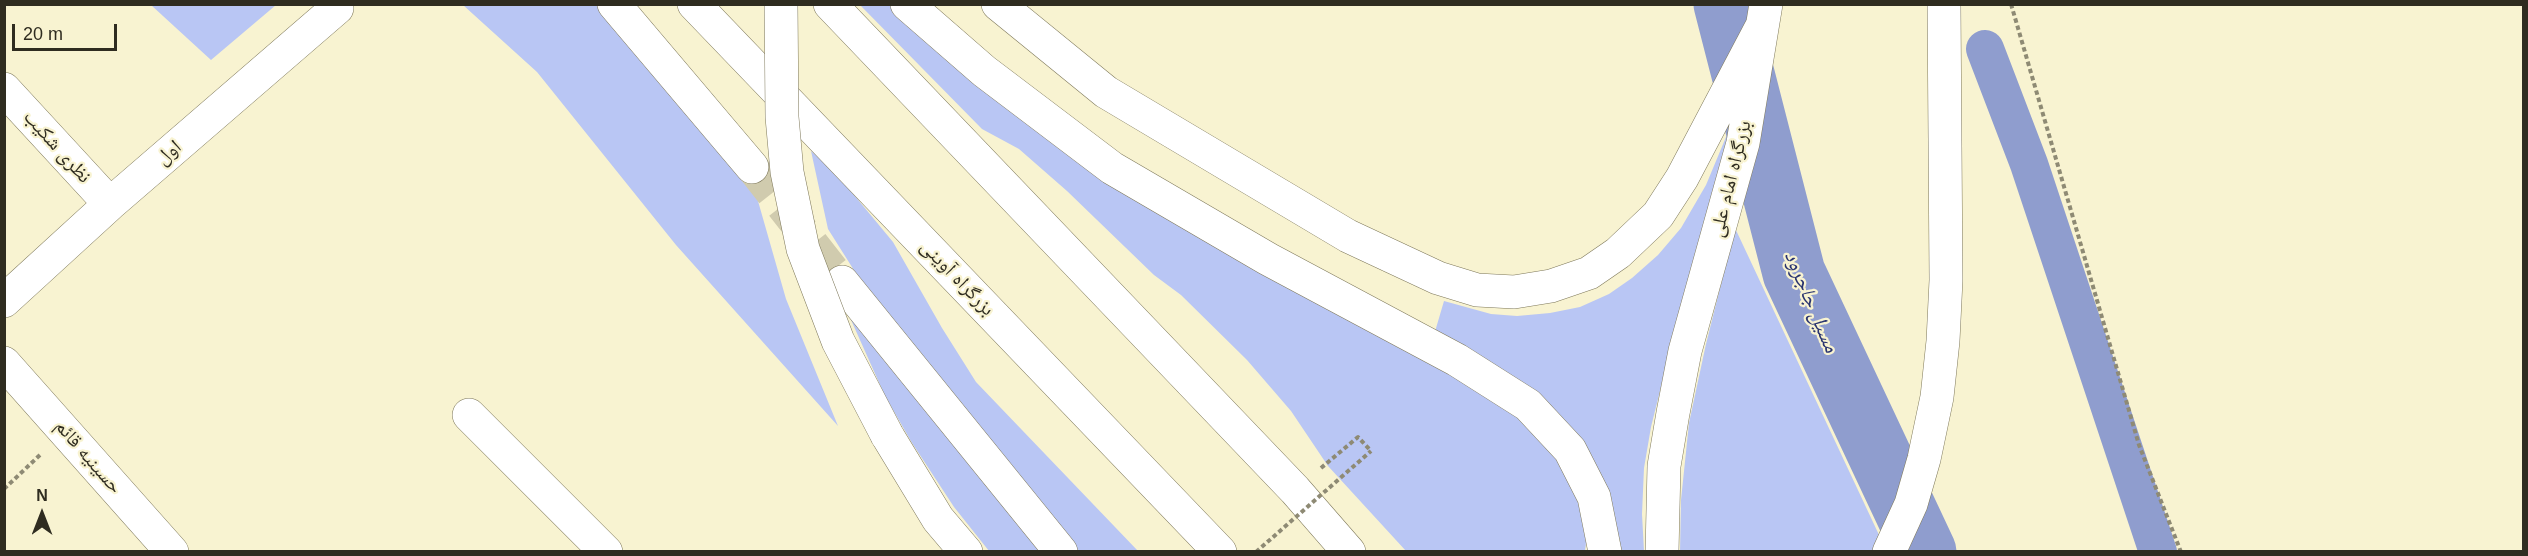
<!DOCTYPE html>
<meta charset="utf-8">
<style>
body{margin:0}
#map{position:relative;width:2528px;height:556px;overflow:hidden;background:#f8f3d1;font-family:Arial,sans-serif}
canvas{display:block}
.frame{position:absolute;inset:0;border:6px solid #2f2c20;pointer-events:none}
.north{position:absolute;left:12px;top:484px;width:60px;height:60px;-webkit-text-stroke:4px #f8f3d1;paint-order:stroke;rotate:0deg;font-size:16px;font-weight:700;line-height:24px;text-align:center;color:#2f2c20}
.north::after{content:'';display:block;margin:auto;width:21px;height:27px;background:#2f2c20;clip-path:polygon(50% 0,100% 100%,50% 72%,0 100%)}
.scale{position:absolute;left:12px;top:24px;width:105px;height:27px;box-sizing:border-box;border:3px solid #2f2c20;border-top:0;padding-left:8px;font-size:18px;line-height:21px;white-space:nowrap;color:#2f2c20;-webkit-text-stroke:4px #f8f3d1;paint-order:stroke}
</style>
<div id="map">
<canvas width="2528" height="556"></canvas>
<div class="frame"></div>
<div class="north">N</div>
<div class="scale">20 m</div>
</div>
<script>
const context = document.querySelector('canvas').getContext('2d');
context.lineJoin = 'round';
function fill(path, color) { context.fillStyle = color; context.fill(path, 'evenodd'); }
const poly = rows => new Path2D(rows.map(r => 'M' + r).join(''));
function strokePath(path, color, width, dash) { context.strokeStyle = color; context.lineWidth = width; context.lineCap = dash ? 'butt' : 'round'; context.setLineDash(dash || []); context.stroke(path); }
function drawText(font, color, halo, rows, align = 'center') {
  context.font = font + ' Arial,"Noto Naskh Arabic",sans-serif'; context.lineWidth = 4.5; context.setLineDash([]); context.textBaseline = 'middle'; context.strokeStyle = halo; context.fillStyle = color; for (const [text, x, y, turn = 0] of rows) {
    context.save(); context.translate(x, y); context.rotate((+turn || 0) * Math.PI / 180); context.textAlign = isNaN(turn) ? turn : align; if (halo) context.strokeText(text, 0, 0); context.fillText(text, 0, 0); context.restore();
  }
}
fill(poly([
 [151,5,276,5,211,60],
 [463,5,598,5,708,133,756,194,786,299,838,426,676,245,537,72],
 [860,5,893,5,910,22,1485,389,1544,439,1569,476,1588,527,1585,551,1406,551,1328,466,1291,411,1247,360,1181,295,1154,275,1067,191,1019,149,982,129],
 [1741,101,1683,299,1651,427,1644,468,1642,514,1644,551,1613,551,1594,474,1434,335,1444,301,1491,314,1517,316,1550,313,1580,307,1609,294,1632,278,1658,255,1681,228,1706,185],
 [811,151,835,172,893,242,942,328,976,382,1138,551,1072,551,886,321,828,229],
 [1735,228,1880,537,1873,551,1680,552,1681,500,1689,423,1706,344],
 [843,302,1042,551,989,551,954,507,912,443,885,396]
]), '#b9c6f4');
strokePath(poly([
 [1985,49,2029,164,2158,552]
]), '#8f9dce', 38);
strokePath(poly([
 [1725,4,1794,273,1925,552]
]), '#8f9dce', 63);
strokePath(poly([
 [752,167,842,282]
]), '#d0cbae', 33, [33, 16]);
const street = poly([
 [4,89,110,204],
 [4,301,110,204,337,8],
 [4,363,172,552],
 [469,415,606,552]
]);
const highway = poly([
 [614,4,752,167],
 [694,4,1220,552],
 [830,4,1295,490,1349,552],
 [907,4,984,71,1112,168,1268,259,1457,360,1528,405,1570,450,1594,497,1605,552],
 [998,4,1106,92,1348,236,1438,278,1477,290,1514,292,1551,286,1589,273,1618,253,1658,215,1682,178,1761,28],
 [842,282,1061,552],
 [887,435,938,519,966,552],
 [1662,552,1664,466,1673,413,1685,351,1743,143,1766,4],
 [1889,552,1911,504,1924,459,1937,397,1943,341,1946,280,1944,4]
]);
strokePath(street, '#7e785a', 34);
strokePath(highway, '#7e785a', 34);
strokePath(poly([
 [2011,4,2139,445,2181,552],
 [1321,468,1358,437,1371,451],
 [4,489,41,454]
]), '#8e8a74', 4, [4.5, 3]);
strokePath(street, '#fff', 33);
strokePath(highway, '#fff', 33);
const highwayBridge = poly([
 [781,4,782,117,787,172,803,249,838,341,887,435]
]);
strokePath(highwayBridge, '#7e785a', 34, []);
strokePath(poly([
 [1256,552,1371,451]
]), '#8e8a74', 4, [4.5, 3]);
strokePath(highwayBridge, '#fff', 33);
drawText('20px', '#2f2c20', '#f8f3d1', [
 ["نظری شکیب",57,147,48],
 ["اول",169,153,-41],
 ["بزرگراه امام علی",1731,179,-76],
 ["بزرگراه آوینی",957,278,46],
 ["حسینیه قائم",88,457,49]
]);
drawText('italic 21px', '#28336f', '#f8f3d1', [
 ["مسیل جاجرود",1811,302,67]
]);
</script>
